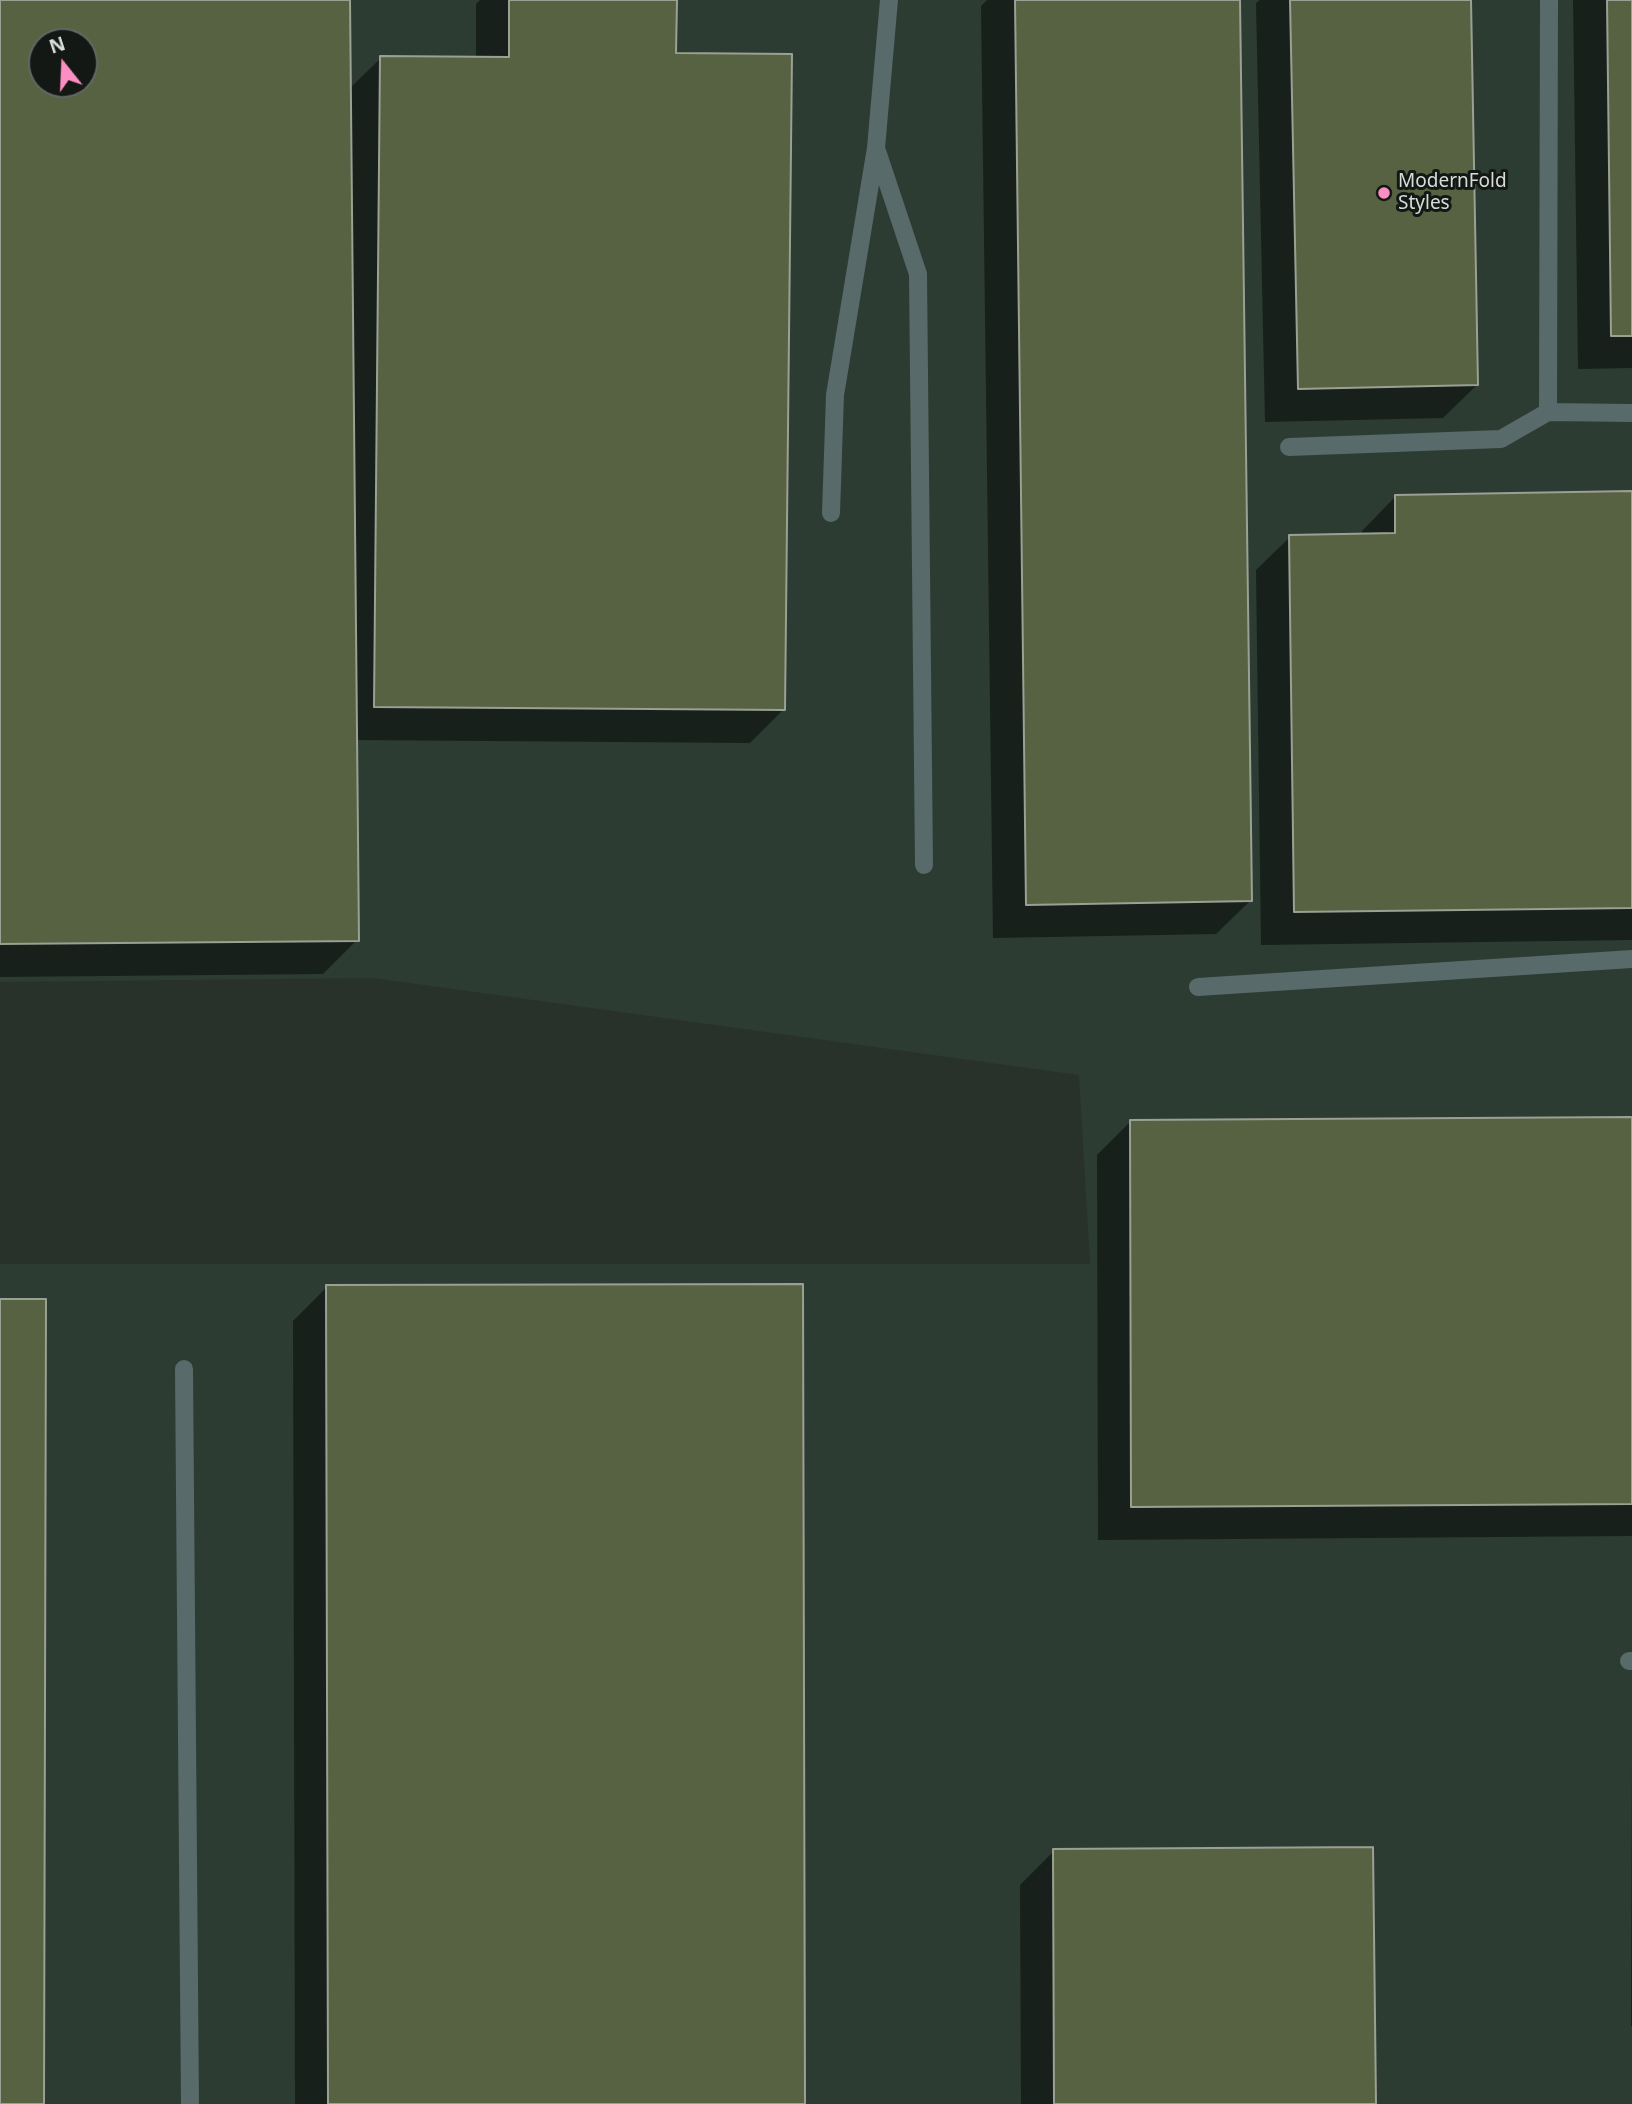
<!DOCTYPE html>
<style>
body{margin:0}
#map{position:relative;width:1632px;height:2104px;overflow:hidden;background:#28322b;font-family:"Noto Sans",sans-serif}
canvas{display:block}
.north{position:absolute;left:28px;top:28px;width:70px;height:70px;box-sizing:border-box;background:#141815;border:2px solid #626763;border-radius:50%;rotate:342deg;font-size:19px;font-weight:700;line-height:28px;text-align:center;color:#d6ddd8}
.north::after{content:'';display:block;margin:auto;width:24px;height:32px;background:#fc8fc2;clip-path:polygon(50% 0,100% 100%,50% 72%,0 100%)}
</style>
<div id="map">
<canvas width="1632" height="2104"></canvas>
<div class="north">N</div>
</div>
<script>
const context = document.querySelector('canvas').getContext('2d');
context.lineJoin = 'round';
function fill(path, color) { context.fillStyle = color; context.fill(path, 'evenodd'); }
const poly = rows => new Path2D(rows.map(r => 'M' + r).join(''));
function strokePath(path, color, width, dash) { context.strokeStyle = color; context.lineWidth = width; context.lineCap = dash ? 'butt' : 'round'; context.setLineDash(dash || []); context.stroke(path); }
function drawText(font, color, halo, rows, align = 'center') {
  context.font = font + ' "Noto Sans",sans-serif'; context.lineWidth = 6; context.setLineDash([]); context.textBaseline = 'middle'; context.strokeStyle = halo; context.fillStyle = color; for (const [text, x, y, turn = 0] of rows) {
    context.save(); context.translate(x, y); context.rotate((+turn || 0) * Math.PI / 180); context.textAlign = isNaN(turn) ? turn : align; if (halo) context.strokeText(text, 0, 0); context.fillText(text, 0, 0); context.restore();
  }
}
fill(poly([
 [0,0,1632,0,1632,2104,0,2104,0,1264,1090,1264,1079,1075,373,978,0,982],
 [42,42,84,42,84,84,42,84]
]), '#2c3c32');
fill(poly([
 [0,0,349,0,349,89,381,58,476,59,476,4,480,0,675,0,674,55,784,709,750,743,355,740,357,940,323,974,0,977],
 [42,42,84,42,84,84,42,84],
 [987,0,1238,0,1250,901,1216,934,993,938,981,6],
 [1260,0,1469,0,1477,385,1443,418,1265,422,1256,3],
 [1573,0,1632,0,1632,368,1578,369],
 [1632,493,1632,940,1261,945,1256,570,1290,537,1362,535,1362,531,1395,497],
 [1632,1119,1632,1536,1098,1540,1097,1155,1130,1122],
 [327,1287,803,2104,295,2104,293,1321],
 [1632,1759,1632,2026,1631,2026],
 [1054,1851,1374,2104,1021,2104,1020,1885]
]), '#0007');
const building = poly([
 [0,0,350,0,359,941,0,944,0,0],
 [42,42,84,42,84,84,42,84,42,42],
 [509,0,677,0,676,53,792,54,785,710,374,707,380,56,509,57,509,0],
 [1015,0,1240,0,1252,901,1026,905,1015,0],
 [1290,0,1471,0,1478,385,1298,389,1290,0],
 [1607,0,1632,0,1632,336,1611,336,1607,0],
 [1632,491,1632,908,1294,912,1289,535,1395,533,1395,495,1632,491],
 [1632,1117,1632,1504,1131,1507,1130,1120,1632,1117],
 [803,1284,805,2104,328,2104,326,1285,803,1284],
 [0,1299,46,1299,44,2104,0,2104,0,1299],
 [1373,1847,1376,2104,1054,2104,1053,1849,1373,1847]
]);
fill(building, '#566242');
strokePath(building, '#9ba094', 2);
strokePath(poly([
 [1549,0,1548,412,1632,413],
 [876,148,918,274,924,865],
 [1289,447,1501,439,1548,412],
 [831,513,835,395,876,148,889,0],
 [1198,987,1632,959],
 [184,1369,190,2104],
 [1629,1661,1632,1661]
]), '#586a69', 18);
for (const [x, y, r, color] of [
 [1384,193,7,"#fc8fc2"]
]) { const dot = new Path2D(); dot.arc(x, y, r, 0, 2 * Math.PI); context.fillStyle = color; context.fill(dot); strokePath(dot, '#141815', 2.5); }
drawText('19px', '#d6ddd8', '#141815', [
 ["ModernFold",1398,182],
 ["Styles",1398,204]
], 'left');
</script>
